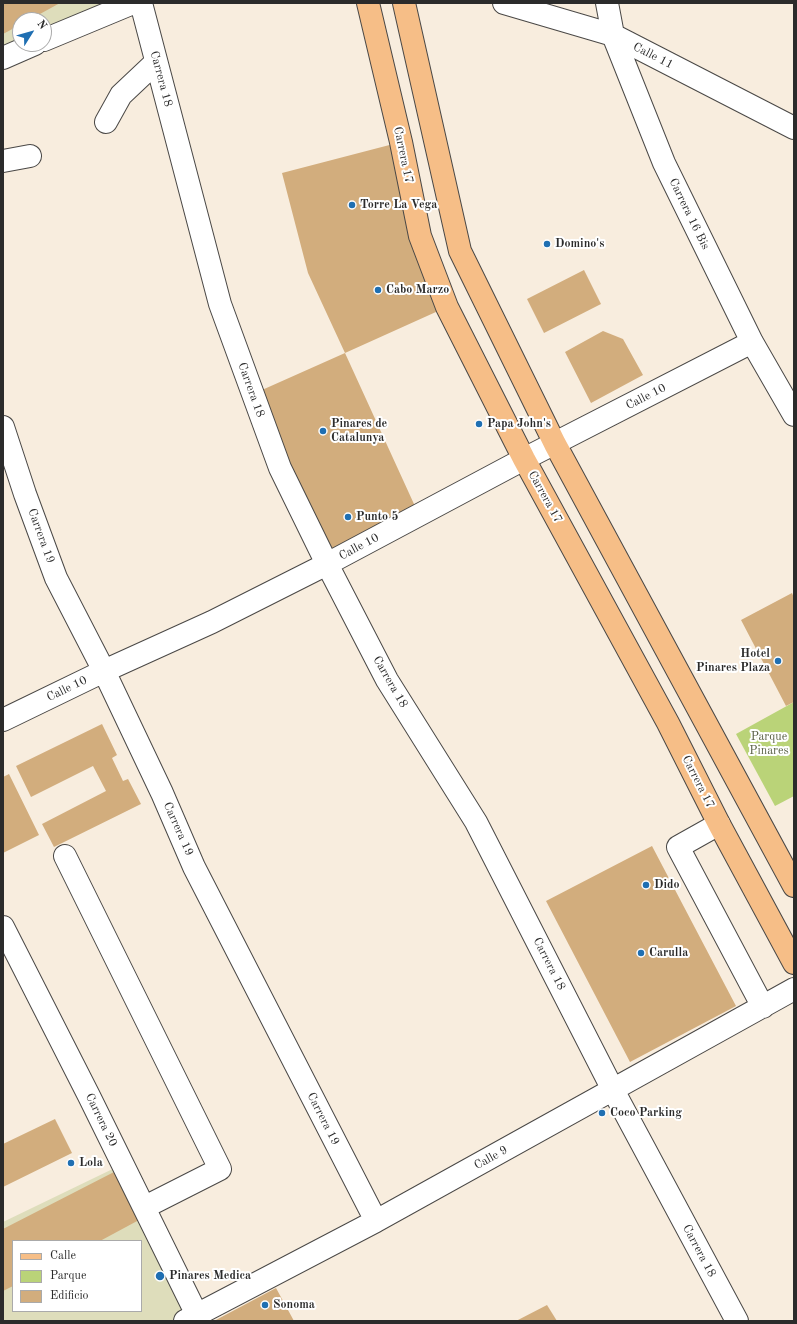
<!DOCTYPE html>
<style>
body{margin:0}
#map{position:relative;width:797px;height:1324px;overflow:hidden;background:#f8edde;font-family:"Old Standard TT",serif}
canvas{display:block}
.frame{position:absolute;inset:0;border:4px solid #2b2b2b;pointer-events:none}
.legend{position:absolute;left:12px;top:1240px;width:130px;height:72px;box-sizing:border-box;background:#fff;border:1px solid #aaa;margin:0;padding:5px 7px;list-style:none;font-size:12px;color:#2b2b2b}
.legend li{display:flex;align-items:center;gap:8px;height:20px}
.legend b{width:20px;border:1px solid #aaa}
.north{position:absolute;left:12px;top:12px;width:40px;height:40px;box-sizing:border-box;background:#fff;border:1px solid #aaa;border-radius:50%;rotate:53deg;font-size:11px;font-weight:700;line-height:16px;text-align:center;color:#2b2b2b}
.north::after{content:'';display:block;margin:auto;width:14px;height:18px;background:#1f6fb2;clip-path:polygon(50% 0,100% 100%,50% 72%,0 100%)}
</style>
<div id="map">
<canvas width="797" height="1324"></canvas>
<div class="frame"></div>
<ul class="legend">
<li><b style="height:5px;background:#f6be87"></b>Calle</li>
<li><b style="height:11px;background:#bad378"></b>Parque</li>
<li><b style="height:11px;background:#d2ad7d"></b>Edificio</li>
</ul>
<div class="north">N</div>
</div>
<script>
const context = document.querySelector('canvas').getContext('2d');
context.lineJoin = 'round';
function fill(path, color) { context.fillStyle = color; context.fill(path, 'evenodd'); }
const poly = rows => new Path2D(rows.map(r => 'M' + r).join(''));
function strokePath(path, color, width, dash) { context.strokeStyle = color; context.lineWidth = width; context.lineCap = dash ? 'butt' : 'round'; context.setLineDash(dash || []); context.stroke(path); }
function drawText(font, color, halo, rows, align = 'center') {
  context.font = font + ' "Old Standard TT",serif'; context.lineWidth = 4; context.setLineDash([]); context.textBaseline = 'middle'; context.strokeStyle = halo; context.fillStyle = color; for (const [text, x, y, turn = 0] of rows) {
    context.save(); context.translate(x, y); context.rotate((+turn || 0) * Math.PI / 180); context.textAlign = isNaN(turn) ? turn : align; if (halo) context.strokeText(text, 0, 0); context.fillText(text, 0, 0); context.restore();
  }
}
fill(poly([
 [3,3,133,3,44,40,44,20,20,20,20,44,3,58],
 [123,1164,197,1315,185,1321,3,1321,3,1222],
 [13,1241,141,1241,141,1311,13,1311]
]), '#deddbb');
fill(poly([
 [794,702,794,796,775,806,736,734]
]), '#bad378');
fill(poly([
 [3,3,60,3,29,20,20,20,20,25,3,34],
 [401,142,447,307,345,353,308,273,282,173],
 [584,270,601,304,544,333,527,299],
 [603,331,623,339,643,375,591,403,565,352],
 [345,353,419,515,327,564,253,394],
 [792,593,794,598,794,702,786,706,741,620],
 [102,724,117,755,112,758,123,781,128,779,141,804,54,847,42,824,106,791,93,766,31,797,16,766],
 [9,774,39,835,3,853,3,777],
 [652,846,736,1006,630,1062,546,901],
 [55,1119,72,1153,3,1187,3,1144],
 [114,1172,139,1220,100,1241,13,1241,13,1286,3,1291,3,1229],
 [276,1288,294,1321,214,1321],
 [547,1305,557,1321,516,1321]
]), '#d2ad7d');
const minor = poly([
 [141,3,220,304,280,468,327,564,387,680,476,822,613,1090,737,1321],
 [504,3,613,35,794,128],
 [607,3,613,35,664,163,752,342,794,415],
 [44,40,133,3],
 [3,58,35,44],
 [106,122,121,95,156,62],
 [3,161,30,156],
 [3,427,25,494,56,578,104,671,162,793,194,867,376,1221],
 [3,720,104,671,212,622,327,564,524,459,752,342],
 [719,824,678,847,763,1007],
 [65,856,220,1169,145,1207],
 [3,927,89,1096,197,1315],
 [185,1321,376,1221,794,989]
]);
const major = poly([
 [368,3,401,142,420,236,447,307,524,459,668,723,719,824,794,963],
 [404,3,460,251,555,444,794,886]
]);
strokePath(minor, '#4a4846', 24);
strokePath(major, '#4a4846', 24);
strokePath(minor, '#fff', 22);
strokePath(major, '#f6be87', 22);
for (const [x, y, r, color] of [
 [352,205,4,"#1f6fb2"],
 [547,244,4,"#1f6fb2"],
 [378,290,4,"#1f6fb2"],
 [479,424,4,"#1f6fb2"],
 [323,431,4,"#1f6fb2"],
 [348,517,4,"#1f6fb2"],
 [778,661,4,"#1f6fb2"],
 [646,885,4,"#1f6fb2"],
 [641,953,4,"#1f6fb2"],
 [602,1113,4,"#1f6fb2"],
 [71,1163,4,"#1f6fb2"],
 [160,1276,5,"#1f6fb2"],
 [265,1305,4,"#1f6fb2"]
]) { const dot = new Path2D(); dot.arc(x, y, r, 0, 2 * Math.PI); context.fillStyle = color; context.fill(dot); strokePath(dot, '#fff', 1.5); }
drawText('12px', '#2b2b2b', '#fff', [
 ["Calle 11",653,56,27],
 ["Carrera 18",161,79,75],
 ["Carrera 17",403,155,78],
 ["Carrera 16 Bis",689,214,64],
 ["Carrera 18",251,390,70],
 ["Calle 10",646,397,-27],
 ["Carrera 17",545,497,61],
 ["Carrera 19",41,536,70],
 ["Calle 10",359,547,-28],
 ["Carrera 18",390,682,60],
 ["Calle 10",67,689,-26],
 ["Carrera 17",698,782,63],
 ["Carrera 19",178,829,66],
 ["Carrera 18",549,964,63],
 ["Carrera 19",323,1119,63],
 ["Carrera 20",101,1120,64],
 ["Calle 9",491,1158,-29],
 ["Carrera 18",699,1251,62]
]);
drawText('bold 12px', '#2b2b2b', '#fff', [
 ["Torre La Vega",360,205],
 ["Domino's",555,244],
 ["Cabo Marzo",386,290],
 ["Pinares de",331,424],
 ["Catalunya",331,438],
 ["Papa John's",487,424],
 ["Punto 5",356,517],
 ["Hotel",770,654,"right"],
 ["Pinares Plaza",770,668,"right"],
 ["Dido",654,885],
 ["Carulla",649,953],
 ["Coco Parking",610,1113],
 ["Lola",79,1163],
 ["Pinares Medica",169,1276],
 ["Sonoma",273,1305]
], 'left');
drawText('12px', '#565d42', '#fff', [
 ["Parque",769,737],
 ["Pinares",769,751]
]);
</script>
